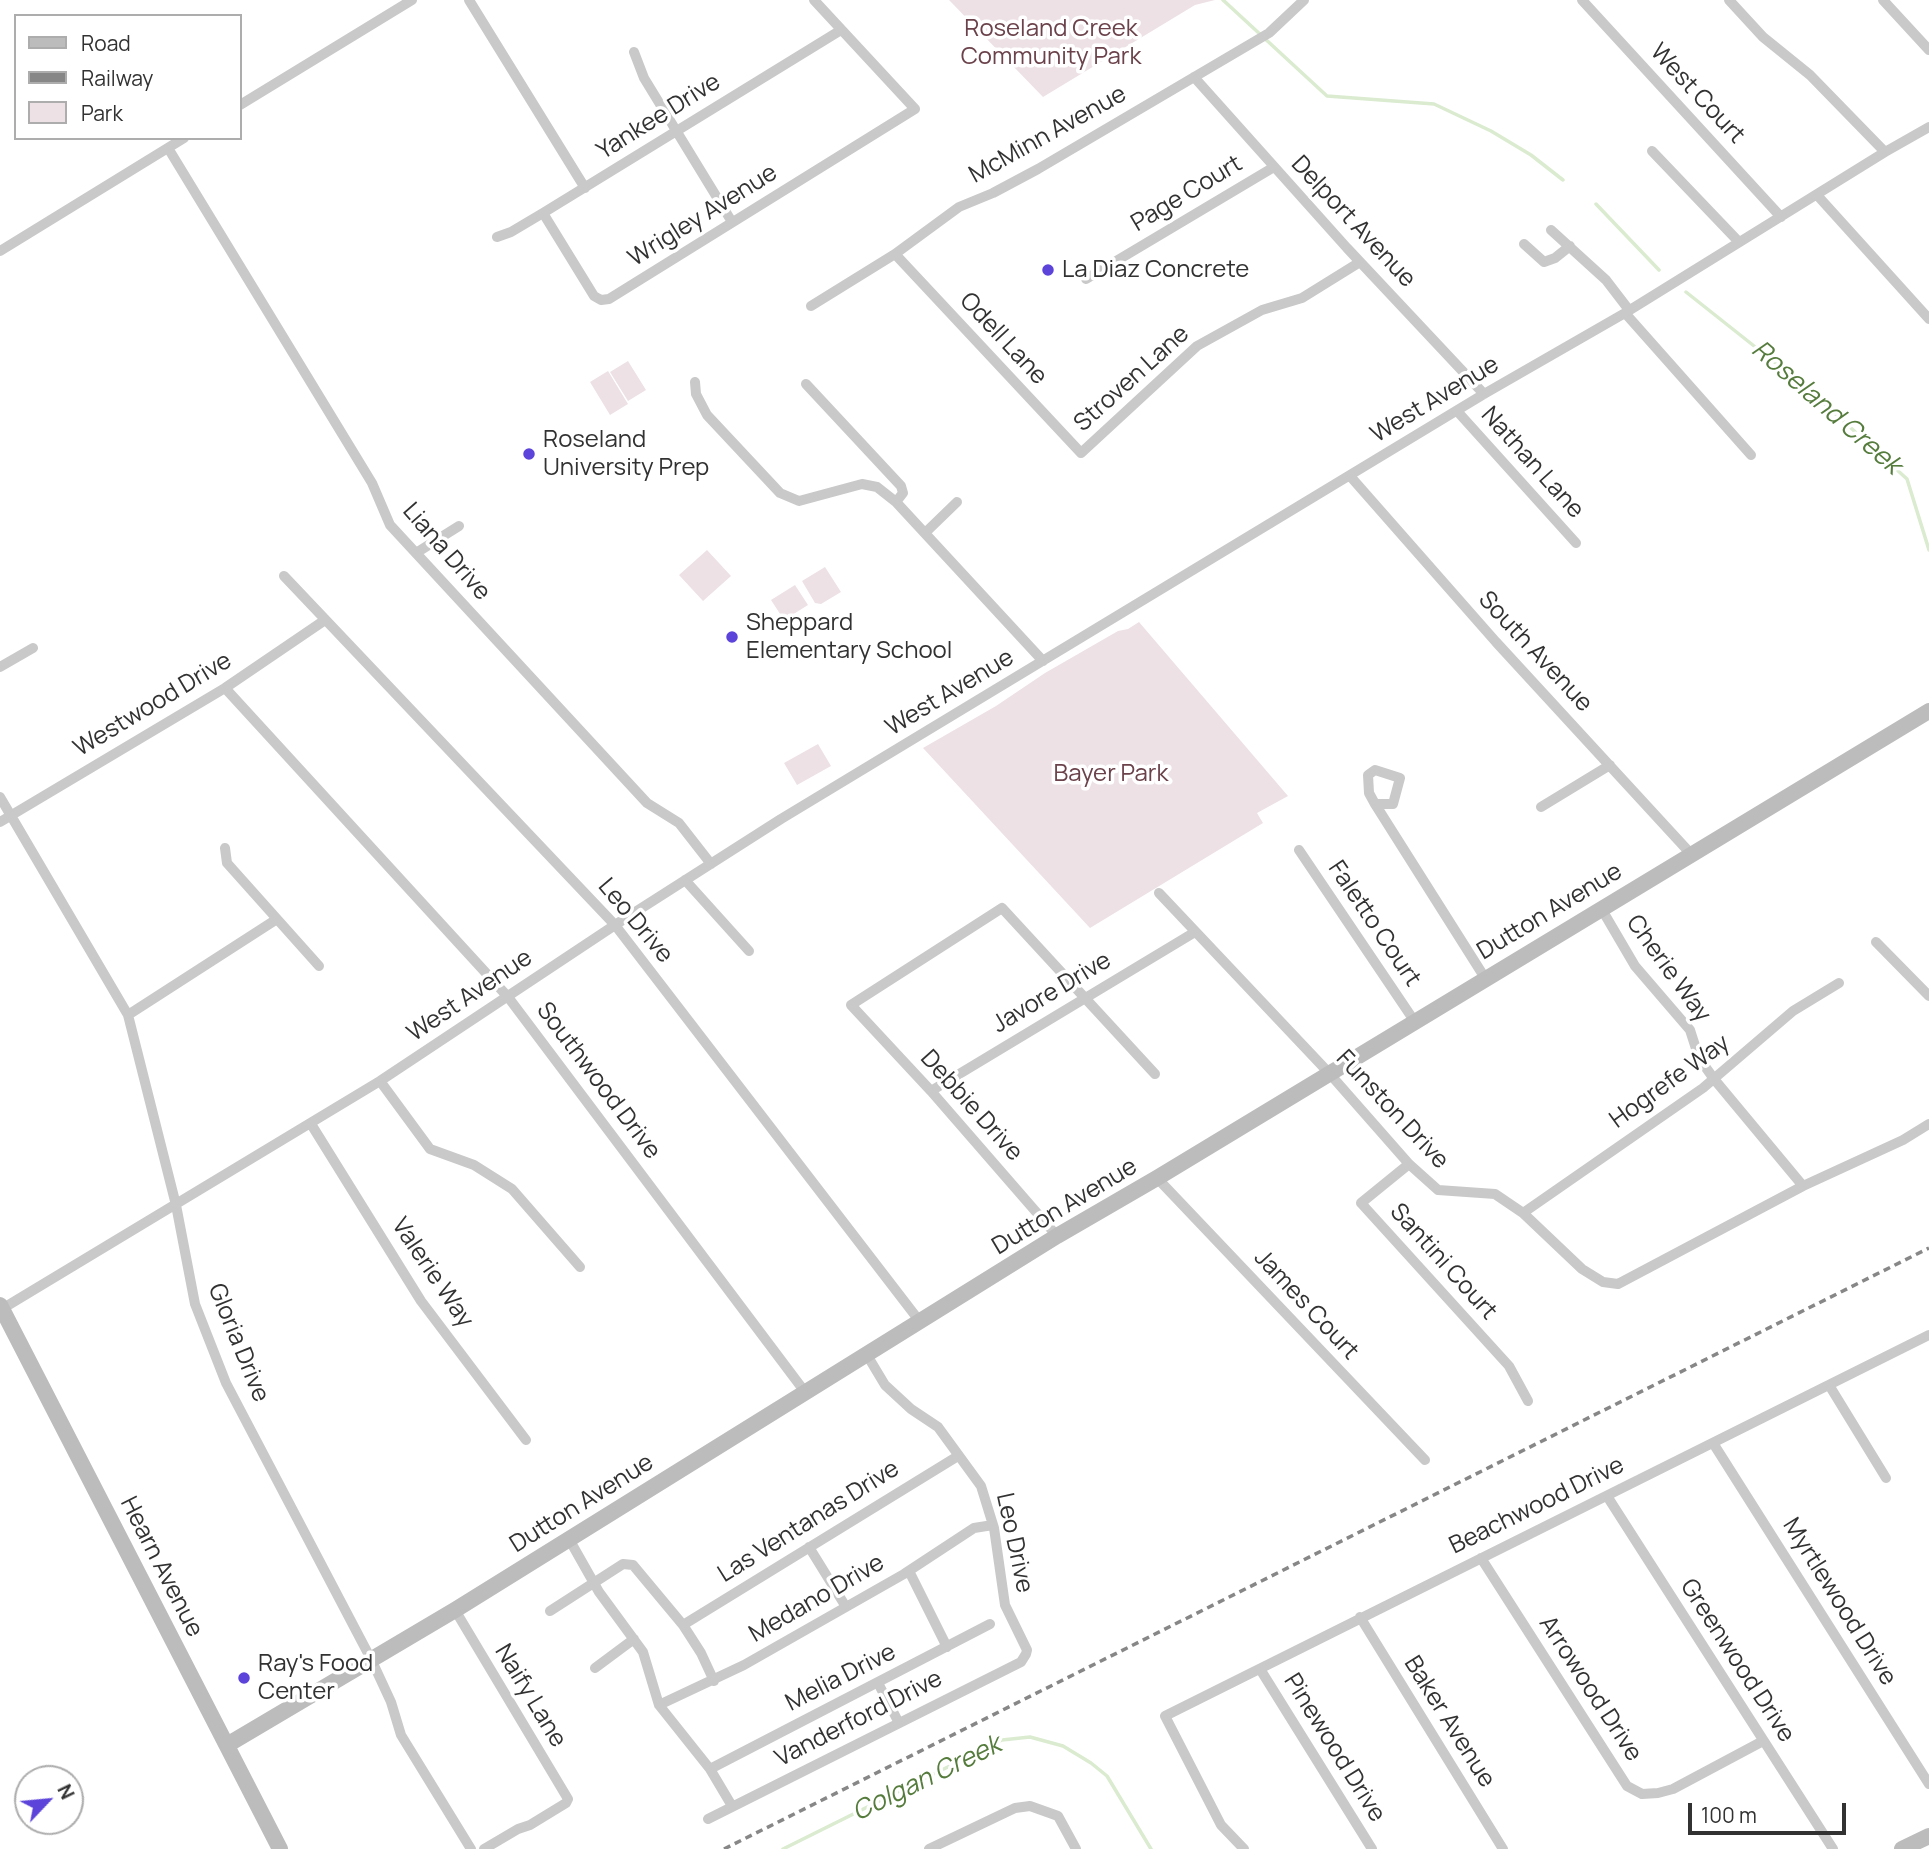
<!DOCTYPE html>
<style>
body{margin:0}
#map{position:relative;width:1929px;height:1849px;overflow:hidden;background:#fff;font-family:Manrope,sans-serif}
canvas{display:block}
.legend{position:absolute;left:14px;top:14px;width:228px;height:126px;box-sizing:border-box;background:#fff;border:2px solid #adadad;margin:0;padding:9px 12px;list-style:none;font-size:21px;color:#323232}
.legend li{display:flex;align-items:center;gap:14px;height:35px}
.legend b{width:35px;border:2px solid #adadad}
.north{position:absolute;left:14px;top:1765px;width:70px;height:70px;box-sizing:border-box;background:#fff;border:2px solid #adadad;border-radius:50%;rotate:64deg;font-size:19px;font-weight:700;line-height:28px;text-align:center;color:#323232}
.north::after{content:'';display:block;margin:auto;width:24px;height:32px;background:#5c43d9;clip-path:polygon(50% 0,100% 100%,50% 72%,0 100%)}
.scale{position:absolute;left:1688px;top:1803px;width:158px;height:32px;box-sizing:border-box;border:4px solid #323232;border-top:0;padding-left:9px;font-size:21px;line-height:24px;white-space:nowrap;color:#323232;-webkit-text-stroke:5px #fff;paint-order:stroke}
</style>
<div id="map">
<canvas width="1929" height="1849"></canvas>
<ul class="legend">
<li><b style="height:9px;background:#bcbcbc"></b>Road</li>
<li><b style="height:9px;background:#878787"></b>Railway</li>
<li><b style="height:19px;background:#ede1e5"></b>Park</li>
</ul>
<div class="north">N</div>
<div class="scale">100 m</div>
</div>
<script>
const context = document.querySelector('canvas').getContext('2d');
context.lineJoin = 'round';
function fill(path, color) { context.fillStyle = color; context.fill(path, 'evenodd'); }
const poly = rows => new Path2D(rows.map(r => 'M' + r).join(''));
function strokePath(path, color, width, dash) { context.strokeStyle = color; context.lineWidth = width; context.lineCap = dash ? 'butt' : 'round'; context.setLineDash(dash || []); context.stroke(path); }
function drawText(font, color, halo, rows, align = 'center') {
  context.font = font + ' Manrope,sans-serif'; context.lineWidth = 7; context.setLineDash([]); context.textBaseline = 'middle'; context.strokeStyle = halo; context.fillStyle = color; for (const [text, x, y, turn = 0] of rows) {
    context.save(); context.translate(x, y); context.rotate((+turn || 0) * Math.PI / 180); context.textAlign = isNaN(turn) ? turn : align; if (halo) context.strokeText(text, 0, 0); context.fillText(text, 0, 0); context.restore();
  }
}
fill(poly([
 [949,0,1215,0,1195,5,1043,97],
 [628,361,646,390,628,401,610,372],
 [608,371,628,404,610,415,590,382],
 [707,550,731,576,703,601,679,575],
 [825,567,841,592,821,604,815,603,802,581],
 [795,585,808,605,784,620,771,600],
 [1139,622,1288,796,1257,813,1263,823,1090,928,923,748,996,706,1045,673,1118,631,1128,629],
 [818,744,831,766,797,785,784,763]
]), '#ede1e5');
strokePath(poly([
 [1223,0,1327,96,1434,104,1491,131,1531,155,1563,180],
 [1596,204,1659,270],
 [1686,292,1807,388,1907,479,1929,550],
 [783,1849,1002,1740,1030,1737,1063,1746,1091,1763,1107,1776,1151,1849]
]), '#daebd0', 3.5);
strokePath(poly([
 [469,0,585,188],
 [1582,0,1781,217],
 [1729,0,1763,37,1810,75,1885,152],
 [1883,0,1929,50],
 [634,52,644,78,732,222],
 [1194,77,1347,248,1484,394],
 [240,105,412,0],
 [168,148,372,483,390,525,647,803,679,823,711,864],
 [1652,151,1738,241],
 [1817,195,1929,319],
 [543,213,594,296,601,300,609,299,915,109,814,0],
 [1551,230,1606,280,1629,310],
 [497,237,511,232,543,213,841,30],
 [1524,244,1544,262,1555,258,1570,246],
 [0,251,184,138],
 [895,254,1081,453,1197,346,1262,310,1302,298,1360,262],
 [1086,279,1274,167],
 [811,306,895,254,959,207,993,193,1038,169,1269,33,1304,0],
 [1625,313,1751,455],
 [695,382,696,394,707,415,780,493,799,501,862,484,877,487,896,502,1043,661],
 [806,384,901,486,903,493,896,502],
 [1457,411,1576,543],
 [1350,476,1496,642,1691,854],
 [925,533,957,502],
 [416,553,459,526],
 [284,576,615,925,921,1323],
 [0,667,33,648],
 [225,688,508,997,805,1392],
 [0,797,128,1015,176,1205,195,1304,226,1383,372,1661,391,1702,401,1735,471,1849],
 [1375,804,1393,804,1400,778,1375,770,1368,775,1369,793,1375,804,1485,978],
 [1541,807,1610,765],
 [0,822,225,688,325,620],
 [225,848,227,863,319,966],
 [1299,850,1415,1022],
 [685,880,749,951],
 [1159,893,1329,1073,1409,1164,1438,1190,1495,1194,1523,1213,1582,1269,1603,1282,1618,1284,1803,1186,1903,1140,1929,1124],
 [1601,908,1635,966,1690,1030,1699,1058,1714,1079,1803,1186],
 [1876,942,1929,996],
 [128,1015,277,919],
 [380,1081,430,1149,474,1165,512,1189,580,1267],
 [931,1091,1195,932],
 [311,1124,421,1301,526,1440],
 [1409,1164,1361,1203,1509,1366,1528,1401],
 [1157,1178,1425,1460],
 [1523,1213,1703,1088,1793,1011,1839,983],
 [1057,1236,931,1091,851,1005,1002,908,1155,1074],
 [2,1309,380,1081,615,925,781,819,1484,394,1625,313,1885,152,1929,127],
 [1829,1385,1886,1478],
 [1713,1443,1929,1784],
 [1607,1496,1833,1849],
 [569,1539,599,1592,643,1652,659,1705,710,1769,732,1806],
 [809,1547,846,1607],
 [1481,1558,1627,1786,1642,1794,1658,1793,1673,1789,1763,1741],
 [909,1571,947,1647],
 [455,1610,568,1799,566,1803,530,1825,518,1829,484,1849],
 [550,1611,623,1564,633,1565,683,1625,701,1653,714,1681],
 [1360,1617,1503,1849],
 [683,1625,958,1456],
 [595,1668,634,1639],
 [1260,1669,1372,1849],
 [878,1683,899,1723],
 [659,1705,744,1665,904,1574,974,1528,993,1525],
 [710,1769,990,1624],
 [708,1819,1021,1662,1026,1654,1027,1650,1005,1605,994,1528,981,1486,938,1427,911,1409,885,1385,867,1355],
 [929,1849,1015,1808,1030,1806,1058,1816,1076,1849],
 [1244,1849,1221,1825,1165,1716,1929,1335]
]), '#c9c9c9', 10);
strokePath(poly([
 [0,1305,280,1849],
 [227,1745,455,1610,1057,1236,1157,1178,1929,711],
 [1902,1849,1929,1836]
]), '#bcbcbc', 16);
strokePath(poly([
 [724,1849,1929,1248]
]), '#878787', 3.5, [7, 5]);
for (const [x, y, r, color] of [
 [1048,270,7,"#5c43d9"],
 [529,454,7,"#5c43d9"],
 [732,637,7,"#5c43d9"],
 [244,1678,7,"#5c43d9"]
]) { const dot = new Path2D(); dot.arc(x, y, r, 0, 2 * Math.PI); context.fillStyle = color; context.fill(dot); strokePath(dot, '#fff', 2.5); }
drawText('24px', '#6b424b', '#fff', [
 ["Roseland Creek",1051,29],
 ["Community Park",1051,57],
 ["Bayer Park",1111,774]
]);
drawText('24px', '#323232', '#fff', [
 ["West Court",1697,94,47],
 ["Yankee Drive",659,117,-32],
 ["McMinn Avenue",1048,135,-29],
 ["Page Court",1187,194,-31],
 ["Wrigley Avenue",703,216,-32],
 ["Delport Avenue",1353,222,47],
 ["Odell Lane",1003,339,47],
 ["Stroven Lane",1132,379,-42],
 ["West Avenue",1435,400,-31],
 ["Nathan Lane",1532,463,48],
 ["Liana Drive",446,552,49],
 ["South Avenue",1535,652,47],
 ["West Avenue",950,693,-31],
 ["Westwood Drive",153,705,-31],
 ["Dutton Avenue",1550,912,-31],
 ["Leo Drive",635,921,50],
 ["Faletto Court",1374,924,56],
 ["Cherie Way",1668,969,54],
 ["Javore Drive",1052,993,-31],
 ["West Avenue",470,996,-34],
 ["Southwood Drive",598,1081,53],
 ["Hogrefe Way",1670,1082,-36],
 ["Debbie Drive",971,1106,48],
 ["Funston Drive",1392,1110,47],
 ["Dutton Avenue",1065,1207,-31],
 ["Santini Court",1443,1262,48],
 ["Valerie Way",432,1273,56],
 ["James Court",1306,1305,47],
 ["Gloria Drive",238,1343,68],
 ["Dutton Avenue",582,1504,-32],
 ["Beachwood Drive",1537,1506,-26],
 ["Las Ventanas Drive",809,1522,-32],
 ["Leo Drive",1014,1543,78],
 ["Hearn Avenue",161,1567,63],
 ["Medano Drive",817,1599,-30],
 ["Myrtlewood Drive",1839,1602,58],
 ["Greenwood Drive",1737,1661,57],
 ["Melia Drive",841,1678,-27],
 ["Arrowood Drive",1590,1689,57],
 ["Naify Lane",530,1696,59],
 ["Vanderford Drive",859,1719,-27],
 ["Baker Avenue",1449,1722,58],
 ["Pinewood Drive",1334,1748,58]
]);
drawText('24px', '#323232', '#fff', [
 ["La Diaz Concrete",1062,270],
 ["Roseland",543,440],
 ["University Prep",543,468],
 ["Sheppard",746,623],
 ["Elementary School",746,651],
 ["Ray's Food",258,1664],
 ["Center",258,1692]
], 'left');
drawText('italic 26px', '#557c3c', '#fff', [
 ["Roseland Creek",1826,408,41],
 ["Colgan Creek",927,1779,-26]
]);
</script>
